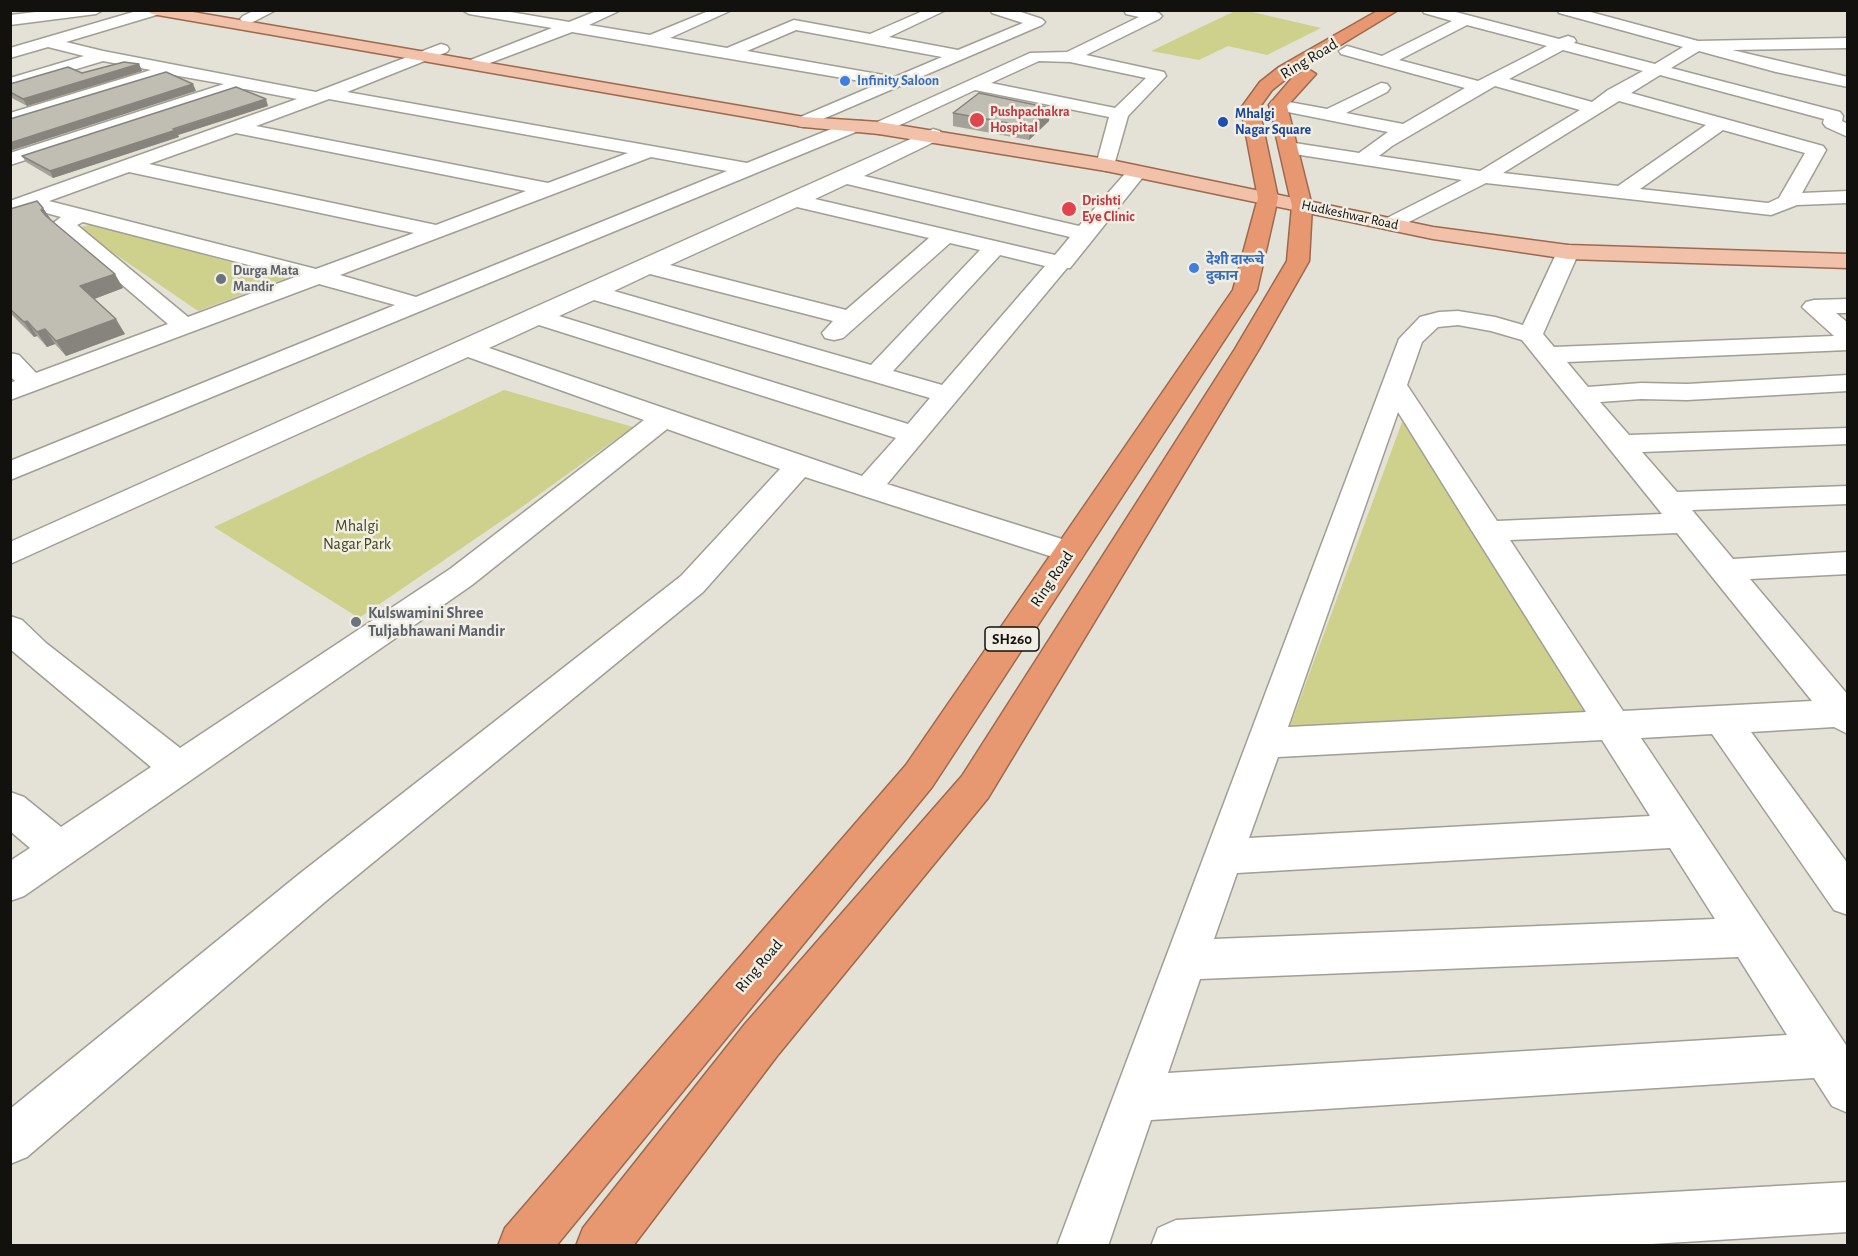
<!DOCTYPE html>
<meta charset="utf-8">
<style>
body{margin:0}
#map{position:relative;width:1858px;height:1256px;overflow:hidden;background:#e4e1d6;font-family:"Alegreya Sans",sans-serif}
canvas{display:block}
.frame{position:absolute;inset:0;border:12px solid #12110d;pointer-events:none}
</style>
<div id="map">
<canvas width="1858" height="1256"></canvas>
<div class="frame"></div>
</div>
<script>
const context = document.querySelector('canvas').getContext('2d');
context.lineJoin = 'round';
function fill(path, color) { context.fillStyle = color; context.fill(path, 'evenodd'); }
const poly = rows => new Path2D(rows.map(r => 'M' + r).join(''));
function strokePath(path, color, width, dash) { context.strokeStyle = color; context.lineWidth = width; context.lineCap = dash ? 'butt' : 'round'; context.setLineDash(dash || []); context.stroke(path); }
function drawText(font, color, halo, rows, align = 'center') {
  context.font = font + ' "Alegreya Sans","Noto Sans Devanagari",sans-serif'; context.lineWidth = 5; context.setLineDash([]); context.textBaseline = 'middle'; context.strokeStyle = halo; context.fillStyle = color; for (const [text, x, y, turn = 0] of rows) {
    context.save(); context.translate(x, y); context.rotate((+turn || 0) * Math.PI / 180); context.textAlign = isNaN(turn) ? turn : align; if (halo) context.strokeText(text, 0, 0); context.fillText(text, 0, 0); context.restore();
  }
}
fill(poly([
 [1235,11,1248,11,1321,28,1267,55,1228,46,1199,60,1151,51],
 [93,224,287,278,198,311,77,228],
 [504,390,633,427,519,509,359,618,214,527],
 [1405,414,1565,680,1587,714,1290,726]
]), '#ced18c');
const minor = poly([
 [53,10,103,10,96,14,10,25,10,15,53,10],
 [140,10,165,10,163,13,66,42,103,51,316,92,441,44,447,46,449,49,447,52,347,92,747,163,851,121,863,121,866,125,863,129,10,480,10,461,395,305,319,284,10,400,10,383,15,381,10,376,10,353,19,355,36,373,168,324,56,228,52,224,61,217,28,208,10,214,10,201,297,99,245,89,10,165,10,153,224,84,173,75,10,124,10,113,151,70,103,61,10,89,10,78,84,56,48,47,10,58,10,48,140,10],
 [329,99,628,153,548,183,256,126,329,99],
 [236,133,526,191,436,225,149,164,236,133],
 [651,157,727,171,416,297,340,275,651,157],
 [129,172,414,233,316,269,49,201,129,172],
 [83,222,295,277,188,317,77,225,83,222],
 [255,10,276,10,253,22,243,22,240,19,243,16,255,10],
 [462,10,499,10,569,22,599,10,621,10,589,25,650,35,711,10,732,10,670,38,727,48,794,20,870,34,925,10,946,10,889,37,958,50,1023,23,992,13,990,10,1015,10,1042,19,1045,22,1042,25,804,127,798,126,795,122,798,118,878,84,572,32,474,69,466,64,468,61,552,28,469,14,462,10],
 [796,30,942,57,895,77,747,51,796,30],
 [1124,10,1149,10,1159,13,1162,16,1159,19,1086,55,1164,72,1166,76,1128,116,1113,169,1106,171,1099,169,1096,165,1109,117,975,90,885,132,879,134,873,132,870,128,873,124,1030,53,1067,52,1139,17,1126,14,1124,10],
 [1039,61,1070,62,1146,78,1115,108,991,83,1039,61],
 [1422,10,1448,10,1559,39,1568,36,1574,38,1576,41,1574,43,1655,64,1683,47,1559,13,1557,10,1583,10,1698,41,1848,38,1848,48,1732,50,1848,77,1848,87,1776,72,1699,51,1671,68,1840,112,1843,116,1842,121,1848,124,1848,137,1826,127,1823,123,1824,119,1660,75,1631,93,1823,146,1826,150,1802,193,1848,191,1848,203,1797,205,1771,215,1486,183,1397,228,1390,230,1383,228,1379,224,1383,220,1462,180,1281,152,1279,148,1281,144,1288,142,1359,153,1388,132,1278,110,1272,109,1269,105,1272,101,1278,100,1327,109,1381,83,1387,84,1390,88,1387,92,1346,113,1403,124,1465,88,1341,54,1339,51,1347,46,1382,56,1452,21,1424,13,1422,10],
 [1467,25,1547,46,1478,81,1399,60,1467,25],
 [1563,50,1643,71,1608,90,1592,102,1509,79,1563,50],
 [1495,86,1580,110,1480,171,1379,156,1392,146,1495,86],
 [1619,101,1706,125,1618,186,1503,173,1619,101],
 [1723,130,1805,153,1779,198,1768,203,1640,189,1723,130],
 [933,129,940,131,942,135,940,139,864,176,1079,226,1130,168,1144,168,1147,172,1070,268,1067,268,887,484,1081,545,1085,552,1081,559,1070,562,1059,559,805,477,703,592,326,901,27,1157,10,1164,10,1109,298,875,681,576,780,469,667,429,472,585,24,896,10,901,10,861,30,848,10,831,10,792,24,797,61,827,151,767,10,649,10,616,22,620,46,643,180,748,450,569,644,420,468,357,10,564,10,542,933,129],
 [847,184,1070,237,1055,255,815,199,847,184],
 [797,207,929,238,846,310,670,265,797,207],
 [950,243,980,250,871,365,614,291,650,274,833,321,822,333,825,338,834,340,843,338,950,243],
 [1000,255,1045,266,942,385,893,371,1000,255],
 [594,300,930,398,908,424,559,316,594,300],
 [539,325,896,438,862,476,489,348,539,325],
 [1568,245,1576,247,1579,252,1543,334,1554,347,1834,336,1802,307,1806,302,1814,300,1848,299,1848,313,1836,313,1848,323,1848,350,1567,362,1588,387,1641,383,1687,384,1848,375,1848,391,1687,400,1641,399,1600,402,1629,435,1848,428,1848,444,1642,452,1677,492,1848,486,1848,504,1692,510,1733,559,1848,552,1848,574,1750,579,1848,695,1848,734,1834,727,1751,732,1848,864,1848,915,1834,910,1712,734,1641,738,1848,1048,1848,1113,1832,1106,1814,1078,1151,1120,1108,1246,1057,1246,1399,339,1420,317,1439,312,1458,311,1495,317,1523,325,1557,252,1560,247,1568,245],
 [1458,325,1491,331,1522,340,1662,514,1497,521,1407,385,1422,342,1438,327,1458,325],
 [1398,412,1472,531,1586,712,1288,727,1398,412],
 [1677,533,1713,578,1812,701,1623,711,1510,540,1677,533],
 [1602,740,1650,816,1249,838,1278,757,1602,740],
 [1670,848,1715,919,1214,939,1237,873,1670,848],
 [1738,957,1787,1035,1168,1073,1200,979,1738,957],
 [1848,1182,1848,1232,1618,1246,1151,1246,1158,1228,1176,1220,1848,1182]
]);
const major = poly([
 [145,10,181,10,804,117,879,122,1106,159,1433,227,1568,245,1848,254,1848,268,1568,259,1433,239,1106,171,879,134,804,127,152,14,145,10]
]);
const highway = poly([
 [1379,10,1398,10,1291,75,1272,90,1259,108,1278,198,1257,290,932,787,556,1246,498,1246,505,1228,906,765,1233,290,1258,198,1241,108,1244,104,1260,82,1279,67,1379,10],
 [1308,69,1316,74,1287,106,1312,206,1309,261,1259,349,988,798,777,1056,633,1246,576,1246,583,1228,745,1024,962,776,1235,349,1287,261,1292,206,1269,105,1293,77,1308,69]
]);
strokePath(minor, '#a19e93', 3);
strokePath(major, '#9d694e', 3);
strokePath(highway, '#9d694e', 3);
fill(minor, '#fff');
fill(major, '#f1c1aa');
fill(highway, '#e89871');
fill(poly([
 [139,64,142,71,27,106,10,97,10,84],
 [268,106,178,135,179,137,53,178,26,162,22,156],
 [1050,108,1049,121,1029,140,953,126,953,113],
 [43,208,50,219,123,288,94,299,125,334,66,356,55,344,47,347,37,336,34,337,10,313,10,209]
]), '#a5a399');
fill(poly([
 [139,64,142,71,27,106,23,99],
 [193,84,196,91,10,151,10,143],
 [266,99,268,106,178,135,179,137,53,178,50,171],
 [1050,108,1049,121,1029,140,1030,127],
 [43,208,52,221,41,210],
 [115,274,123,288,89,301,80,286],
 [116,319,125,334,66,356,56,341],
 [27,321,37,336,34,337,24,322],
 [45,329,55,344,47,347,37,332]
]), '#86847d');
const building = poly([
 [124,62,139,64,23,99,10,92,10,84,68,67,82,73,124,62],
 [166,72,193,84,10,143,10,119,166,72],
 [236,87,266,99,173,129,176,130,50,171,22,156,236,87],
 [979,93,1050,108,1030,127,953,113,979,93],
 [37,201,43,208,41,210,46,216,115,274,80,286,116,319,56,341,45,329,37,332,27,321,24,322,10,309,10,209,37,201]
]);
fill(building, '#c0bdb2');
strokePath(building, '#86847d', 1.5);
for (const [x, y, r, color] of [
 [845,81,6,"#3f7fe0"],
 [977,120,8,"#e0444e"],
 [1223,122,6,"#1a4fb4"],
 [1069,209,8,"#e0444e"],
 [1194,268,6,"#3f7fe0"],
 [221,279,6,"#6b7280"],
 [356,622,6,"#6b7280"]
]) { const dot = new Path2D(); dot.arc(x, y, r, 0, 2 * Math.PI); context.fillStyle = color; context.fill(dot); strokePath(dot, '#f1eee3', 2); }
drawText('bold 14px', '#366cbe', '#f1eee3', [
 ["Infinity Saloon",857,81],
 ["देशी दारूचे",1206,260],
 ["दुकान",1206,276]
], 'left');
drawText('bold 14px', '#be3a42', '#f1eee3', [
 ["Pushpachakra",990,112],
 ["Hospital",990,128],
 ["Drishti",1082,201],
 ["Eye Clinic",1082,217]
], 'left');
drawText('bold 14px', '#164399', '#f1eee3', [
 ["Mhalgi",1235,114],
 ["Nagar Square",1235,130]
], 'left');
drawText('14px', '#12110d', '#f1eee3', [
 ["Hudkeshwar Road",1350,215,12]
]);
drawText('bold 14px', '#5b616d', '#f1eee3', [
 ["Durga Mata",233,271],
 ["Mandir",233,287]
], 'left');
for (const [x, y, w] of [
 [1012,639,54]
]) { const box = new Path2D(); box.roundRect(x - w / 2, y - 12, w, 24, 4.5); context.fillStyle = '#f1eee3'; context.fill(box); strokePath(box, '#12110d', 1.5); }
drawText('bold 15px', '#12110d', null, [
 ["SH260",1012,639]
]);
drawText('16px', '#12110d', '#f1eee3', [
 ["Ring Road",1309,59,-31],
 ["Ring Road",1052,579,-56],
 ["Ring Road",759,966,-50]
]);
drawText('16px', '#42431c', '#f1eee3', [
 ["Mhalgi",357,526],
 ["Nagar Park",357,544]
]);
drawText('bold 16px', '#5b616d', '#f1eee3', [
 ["Kulswamini Shree",368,613],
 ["Tuljabhawani Mandir",368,631]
], 'left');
</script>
